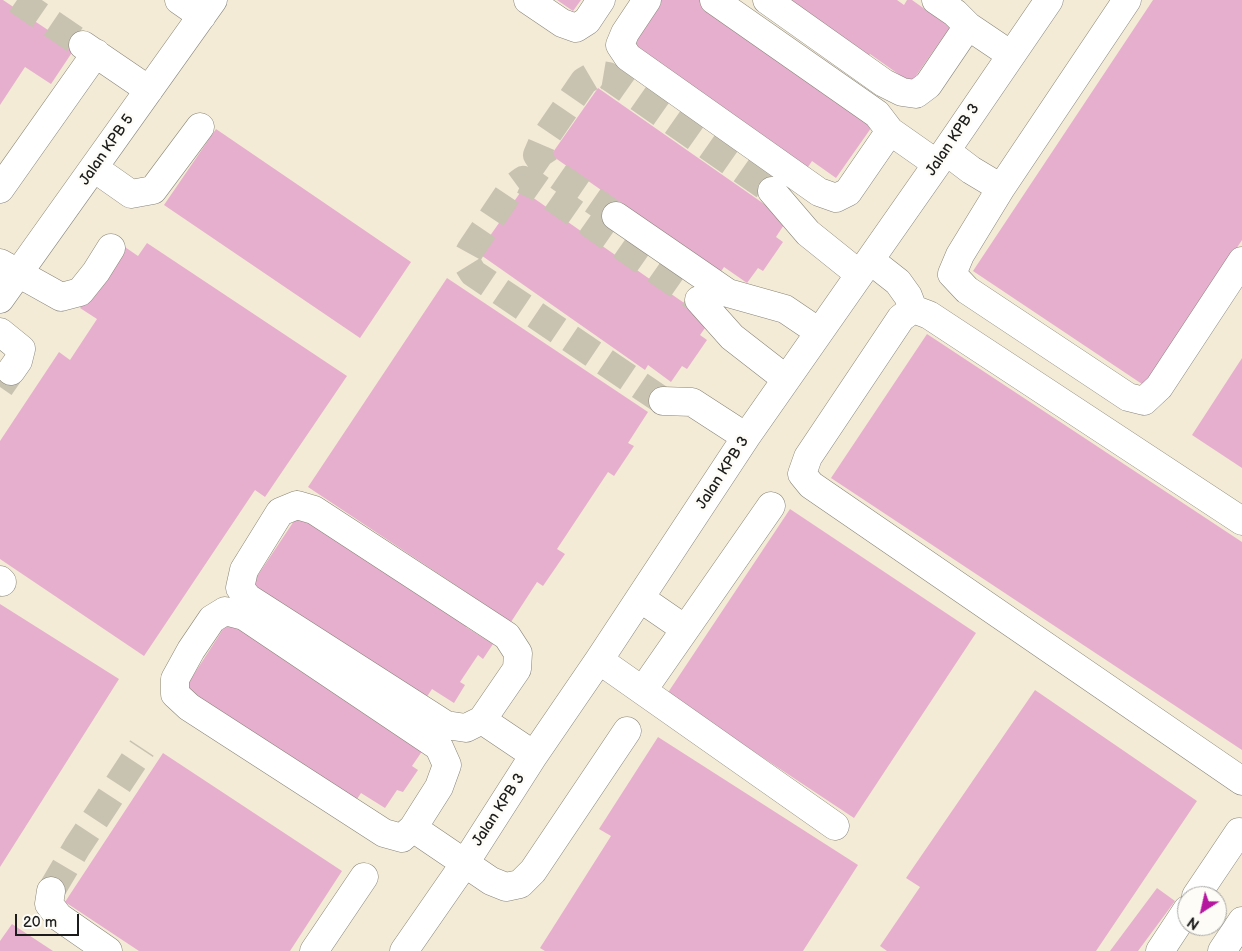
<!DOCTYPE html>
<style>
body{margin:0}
#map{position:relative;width:1242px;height:951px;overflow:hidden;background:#f3ebd6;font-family:"Balsamiq Sans",sans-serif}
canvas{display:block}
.north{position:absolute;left:1177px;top:886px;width:50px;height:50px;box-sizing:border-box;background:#fdfcf7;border:1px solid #a3a29f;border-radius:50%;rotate:215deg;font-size:14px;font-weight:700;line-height:20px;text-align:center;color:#1c1c1c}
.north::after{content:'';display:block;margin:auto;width:18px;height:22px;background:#b5179e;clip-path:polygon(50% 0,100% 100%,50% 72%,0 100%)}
.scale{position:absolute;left:15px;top:914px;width:64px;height:22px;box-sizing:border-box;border:2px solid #1c1c1c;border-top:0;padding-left:6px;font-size:15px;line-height:18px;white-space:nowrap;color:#1c1c1c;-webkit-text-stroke:4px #fdfcf7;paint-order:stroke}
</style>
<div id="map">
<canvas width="1242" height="951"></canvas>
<div class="north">N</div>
<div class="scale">20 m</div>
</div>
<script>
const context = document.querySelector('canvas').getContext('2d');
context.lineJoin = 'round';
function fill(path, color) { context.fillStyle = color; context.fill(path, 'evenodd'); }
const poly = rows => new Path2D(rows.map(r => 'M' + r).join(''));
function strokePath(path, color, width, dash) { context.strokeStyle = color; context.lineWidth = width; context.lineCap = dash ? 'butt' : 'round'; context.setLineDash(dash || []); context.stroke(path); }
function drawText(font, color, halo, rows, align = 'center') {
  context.font = font + ' "Balsamiq Sans",sans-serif'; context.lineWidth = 5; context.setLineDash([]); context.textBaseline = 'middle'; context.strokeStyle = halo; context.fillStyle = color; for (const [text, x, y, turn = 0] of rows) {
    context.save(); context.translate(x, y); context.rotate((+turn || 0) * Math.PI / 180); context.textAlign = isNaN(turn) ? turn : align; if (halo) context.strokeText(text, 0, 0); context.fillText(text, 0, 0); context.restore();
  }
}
fill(poly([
 [0,0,3,0,75,48,51,84,25,67,0,105],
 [557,0,581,0,573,11],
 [660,0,705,0,876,121,836,178,812,161,806,170,628,45],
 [780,0,897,0,904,5,907,0,912,0,950,27,911,83,870,54,866,60],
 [1153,0,1242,0,1242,240,1145,386,973,271],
 [598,88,787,220,776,237,783,242,763,271,758,268,747,283,724,267,720,273,551,155],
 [216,129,411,262,360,338,164,205],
 [522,190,710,321,700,335,707,340,687,369,682,366,671,382,648,365,645,370,478,253],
 [147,243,347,376,265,497,255,490,144,656,0,559,0,441,59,352,70,360,97,319,80,308,122,245,138,256],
 [447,278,648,412,628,443,634,446,614,476,608,472,557,549,565,554,543,586,537,582,511,622,308,487],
 [927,334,1242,542,1242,750,831,478],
 [1242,358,1242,468,1192,435],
 [790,509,976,633,854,818,667,694],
 [300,512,469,622,466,627,493,644,483,659,478,655,460,682,465,685,454,703,432,689,426,698,252,584],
 [0,604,119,679,0,867],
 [229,620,425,747,412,766,418,770,403,792,397,790,385,808,361,793,357,799,185,688],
 [1035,690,1197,801,1096,951,887,951,880,946,920,887,906,878],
 [658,737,858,865,803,951,545,951,540,948,611,836,599,829],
 [163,753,342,871,290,951,139,951,65,902],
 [1157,888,1175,901,1138,951,1110,951],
 [12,924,53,951,0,951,0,941]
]), '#e7afce');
strokePath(poly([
 [17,0,83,45],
 [616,216,545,167,537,155,543,141,584,81,596,74,608,76,772,191],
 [0,387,11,371],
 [663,401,473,273,465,260,471,249,512,188,523,180,536,186,699,300],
 [51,891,77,847,142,748]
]), '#c8c2b1', 28, [28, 14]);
const minor = poly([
 [179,0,202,16],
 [528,0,562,23,576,28,587,21,601,0],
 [647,0,625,33,620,45,628,57,819,192,836,198,848,192,890,131,937,164],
 [714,0,877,114,890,131],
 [767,0,884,83,902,92,916,94,928,85,968,26,1011,55],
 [936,0,955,13,968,26],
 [83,45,149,90],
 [946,151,971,170,1001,188,1127,0],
 [94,168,131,194,153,190,200,127],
 [1001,188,960,255,952,274,967,290,1128,397,1144,401,1159,387,1242,261],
 [0,189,96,53],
 [772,191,808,233,859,274],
 [616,216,728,293,785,309,819,332],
 [870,260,898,282,908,296,913,309,929,315,1242,521],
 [0,263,61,297,80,292,96,272,111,248],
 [0,299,213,0],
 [699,300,732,337,786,379],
 [913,309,901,318,808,457,802,474,811,485,1242,781],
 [0,332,21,349,18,361,11,371],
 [663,401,692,402,746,437],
 [297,505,314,510,507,636,518,653,517,669,482,720,466,728,446,725,248,598,240,588,244,570,280,512,297,505],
 [0,580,2,582],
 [640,598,685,629],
 [599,660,835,826],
 [643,690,771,506],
 [482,720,534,755],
 [413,828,439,787,447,765,439,747,244,616,225,611,212,619,191,650,175,679,175,694,189,707,384,833,402,838,413,828,491,881,506,887,520,884,533,871,627,731],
 [51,891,49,904,59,917,108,951],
 [1196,896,1239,832,1242,834],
 [314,951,364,877],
 [404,951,465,863,534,755,599,660,746,437,937,164,1049,0],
 [1160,951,1187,910],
 [1222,951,1242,921]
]);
strokePath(minor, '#888479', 29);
strokePath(minor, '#fff', 28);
drawText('15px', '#1c1c1c', '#fdfcf7', [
 ["Jalan KPB 3",953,140,-56],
 ["Jalan KPB 5",107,150,-55],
 ["Jalan KPB 3",723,473,-57],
 ["Jalan KPB 3",499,810,-57]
]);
</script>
